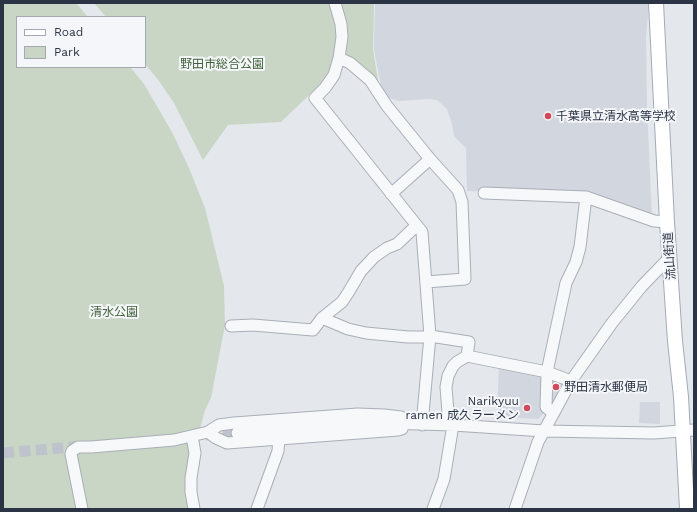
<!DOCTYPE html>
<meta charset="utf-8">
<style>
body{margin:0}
#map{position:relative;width:697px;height:512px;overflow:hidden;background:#e4e7ec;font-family:"Work Sans",sans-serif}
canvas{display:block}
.frame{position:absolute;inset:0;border:4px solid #2b3445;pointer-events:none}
.legend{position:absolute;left:16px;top:16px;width:130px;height:52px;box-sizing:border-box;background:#f4f6f9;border:1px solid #a4a8b1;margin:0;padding:5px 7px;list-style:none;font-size:12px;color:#2b3445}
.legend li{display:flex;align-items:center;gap:8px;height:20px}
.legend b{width:20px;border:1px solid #a4a8b1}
</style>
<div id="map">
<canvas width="697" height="512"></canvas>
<div class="frame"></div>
<ul class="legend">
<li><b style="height:5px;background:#fff"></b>Road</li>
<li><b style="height:11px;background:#c9d6c5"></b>Park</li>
</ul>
</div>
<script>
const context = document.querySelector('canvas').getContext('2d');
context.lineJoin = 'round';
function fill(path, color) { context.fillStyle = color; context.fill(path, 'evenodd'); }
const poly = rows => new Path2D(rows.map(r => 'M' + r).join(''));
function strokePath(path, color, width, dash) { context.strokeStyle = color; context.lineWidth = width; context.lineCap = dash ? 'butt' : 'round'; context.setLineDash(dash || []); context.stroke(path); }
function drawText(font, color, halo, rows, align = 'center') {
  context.font = font + ' "Work Sans","Noto Sans JP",sans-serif'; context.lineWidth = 4; context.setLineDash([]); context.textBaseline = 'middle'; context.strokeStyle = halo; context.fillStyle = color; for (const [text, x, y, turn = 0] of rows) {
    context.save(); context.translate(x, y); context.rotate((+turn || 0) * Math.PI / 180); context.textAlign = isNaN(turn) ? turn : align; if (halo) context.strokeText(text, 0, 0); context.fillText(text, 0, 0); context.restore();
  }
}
fill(poly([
 [375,3,649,3,646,37,647,108,652,217,581,194,467,191,466,148,454,136,452,124,447,109,437,100,429,99,399,101,387,97,381,86,374,50],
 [499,365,541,374,544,379,544,413,538,419,497,417],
 [549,375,567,380,553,407,549,403],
 [640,402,660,402,660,424,639,423]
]), '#d2d6de');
fill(poly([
 [3,3,76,3,88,17,17,17,17,67,130,67,144,84,173,134,189,168,205,208,224,286,225,325,211,398,205,410,190,465,193,509,3,509],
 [94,3,330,3,338,26,336,59,326,79,281,122,228,125,203,160,174,103,159,81,145,64,145,17,106,17],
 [338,3,374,3,373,50,379,86,348,59,346,52,346,34]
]), '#c9d6c5');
strokePath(poly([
 [206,435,237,433],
 [3,453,83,446]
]), '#bfc3cb', 11, [11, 5.5]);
const minor = poly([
 [335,3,341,24,342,37,339,58,334,75,325,88,315,98,422,232,430,336,422,425],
 [339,58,350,63,370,80,387,106,430,159,458,190,462,202,465,279,426,282],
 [484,193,586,197],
 [391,194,430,159],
 [322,318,348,329,366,333,408,337,430,337],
 [231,326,253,325,313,330,322,318,342,302,348,293,361,271,374,257,387,248,397,244,416,226],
 [430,336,469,342,467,356],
 [553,413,546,407,547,372,566,283,576,262,580,247,586,197,654,221,667,222],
 [449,425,446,387,448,376,453,366,457,362,467,356,547,372,571,381],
 [208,432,216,438,227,443,398,430,402,429],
 [237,433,385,423,453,425,544,431,654,433,694,430],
 [192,436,195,453,191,478,191,492,194,509],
 [82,509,71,454,72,451,78,447,91,447,174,440,208,432,219,425,234,423,358,414,384,415,401,417,404,419],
 [257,509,278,451,279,439],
 [433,509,444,479,453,425],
 [515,509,538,442,571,381,612,323,642,286,670,257]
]);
const major = poly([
 [656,3,667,222,675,341,681,397,687,509]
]);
strokePath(minor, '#a9aeb7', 13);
strokePath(major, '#a3abb8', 16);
strokePath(minor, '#f7f8fa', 11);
strokePath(major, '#fff', 14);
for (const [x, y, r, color] of [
 [548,116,4,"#d1495b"],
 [556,387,4,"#d1495b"],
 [527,408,4,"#d1495b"]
]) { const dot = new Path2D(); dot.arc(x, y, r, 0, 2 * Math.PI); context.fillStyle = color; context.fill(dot); strokePath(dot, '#f4f6f9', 1.5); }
drawText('12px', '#3f6138', '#f4f6f9', [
 ["野田市総合公園",222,64],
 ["清水公園",114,312]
]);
drawText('12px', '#2b3445', '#f4f6f9', [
 ["千葉県立清水高等学校",556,116],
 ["野田清水郵便局",564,387],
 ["Narikyuu",519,401,"right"],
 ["ramen 成久ラーメン",519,415,"right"]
], 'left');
drawText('12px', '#2b3445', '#f4f6f9', [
 ["流山街道",670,256,-94]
]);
</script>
